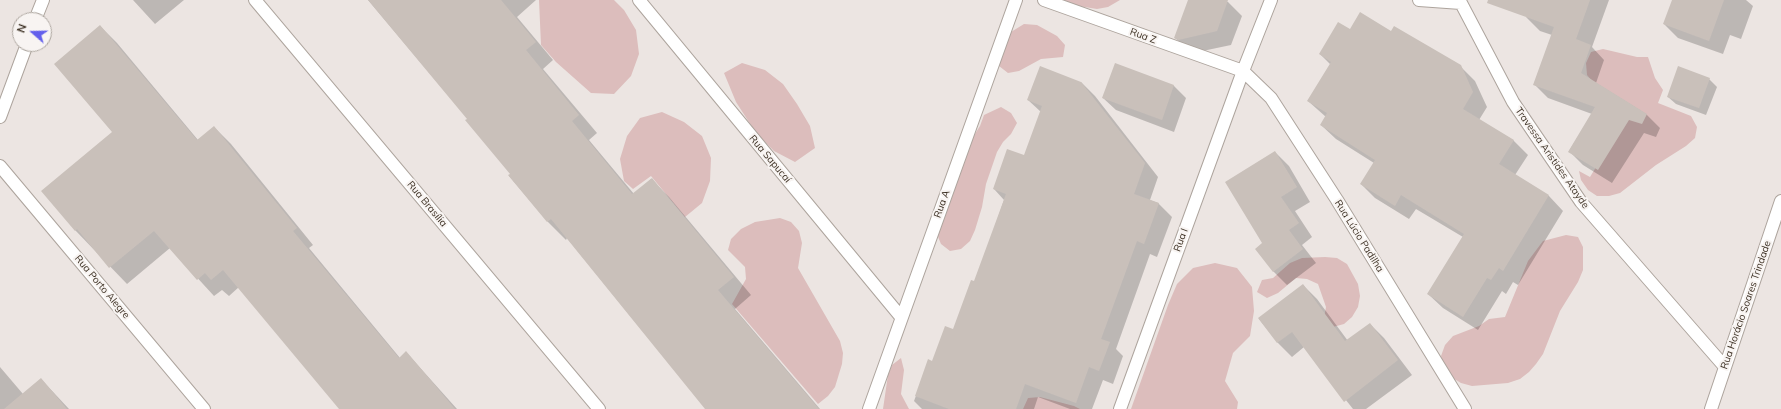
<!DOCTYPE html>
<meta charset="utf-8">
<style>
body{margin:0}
#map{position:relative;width:1781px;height:409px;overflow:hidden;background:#ece5e2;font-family:Mulish,sans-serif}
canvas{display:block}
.north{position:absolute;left:12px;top:12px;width:40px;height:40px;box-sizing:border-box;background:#f8f4f2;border:1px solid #ada69f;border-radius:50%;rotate:290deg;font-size:11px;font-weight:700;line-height:16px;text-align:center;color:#3c3023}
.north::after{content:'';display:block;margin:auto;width:14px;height:18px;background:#635fec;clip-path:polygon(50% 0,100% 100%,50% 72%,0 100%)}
</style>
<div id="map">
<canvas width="1781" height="409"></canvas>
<div class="north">N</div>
</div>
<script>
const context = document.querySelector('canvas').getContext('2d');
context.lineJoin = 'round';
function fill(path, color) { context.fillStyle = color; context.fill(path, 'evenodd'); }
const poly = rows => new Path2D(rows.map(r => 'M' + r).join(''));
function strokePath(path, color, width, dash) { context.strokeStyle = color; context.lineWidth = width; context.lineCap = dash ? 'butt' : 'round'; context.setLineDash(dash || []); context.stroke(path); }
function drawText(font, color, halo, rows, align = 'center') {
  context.font = font + ' Mulish,sans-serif'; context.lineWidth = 4; context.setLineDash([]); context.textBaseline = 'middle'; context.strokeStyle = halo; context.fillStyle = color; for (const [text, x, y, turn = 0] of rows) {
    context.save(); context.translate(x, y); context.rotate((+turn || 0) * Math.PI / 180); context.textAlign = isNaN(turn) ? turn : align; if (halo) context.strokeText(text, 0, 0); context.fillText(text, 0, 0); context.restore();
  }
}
fill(poly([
 [539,0,614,0,624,10,636,30,639,54,631,76,614,94,591,93,556,62,541,45],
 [1061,0,1120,0,1108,7,1097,9,1072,5],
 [1024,24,1037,25,1057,36,1065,45,1063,57,1041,59,1019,71,1008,73,999,66,998,55,1003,42,1011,32],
 [1603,49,1637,57,1648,57,1655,78,1663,90,1658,103,1691,116,1697,127,1695,138,1686,146,1656,165,1620,193,1609,196,1597,196,1588,190,1581,180,1579,171,1590,177,1629,113,1602,93,1587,75,1586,63,1591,52],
 [742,63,765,70,783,84,797,104,810,126,815,148,795,162,774,151,756,133,736,102,724,73],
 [1001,107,1011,113,1017,123,1011,134,1003,142,997,152,986,184,982,207,975,230,970,241,961,249,950,251,941,244,936,232,966,148,980,126,984,115],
 [662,112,684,122,702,136,711,158,710,181,702,203,685,217,651,176,633,189,624,181,620,159,627,136,640,118],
 [780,218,791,222,799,231,802,243,798,268,840,341,843,353,842,364,835,387,828,396,818,404,732,304,746,279,745,267,728,250,731,239,741,229,755,222],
 [1566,235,1578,237,1583,247,1583,270,1578,282,1560,311,1543,354,1536,364,1529,372,1520,379,1508,383,1472,386,1461,383,1451,377,1444,369,1441,356,1445,345,1453,336,1479,326,1489,319,1505,317,1528,261,1543,241],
 [1325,257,1337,258,1347,264,1358,284,1360,296,1358,307,1352,317,1344,324,1333,327,1324,318,1326,307,1318,284,1307,279,1296,278,1278,293,1267,298,1257,292,1262,280,1273,278,1290,263,1302,258],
 [1215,263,1237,268,1252,287,1254,311,1250,336,1233,353,1225,381,1238,402,1237,409,1131,409,1168,305,1177,284,1193,268],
 [901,358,904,370,901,394,909,409,883,409,888,375,892,365],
 [1040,397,1074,406,1080,409,1023,409,1028,398]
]), '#dcbdbc');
fill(poly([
 [133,0,184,0,155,24],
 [368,0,536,0,517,17,553,60,543,69,597,133,589,140,634,194,651,179,669,197,751,295,735,309,820,409,706,409,567,238,566,240,548,222,509,176,511,174,468,119],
 [1189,0,1223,0,1228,2,1242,16,1231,45,1193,53,1175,38],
 [1532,0,1609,0,1592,47,1604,60,1596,83,1646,114,1660,128,1656,137,1644,133,1612,183,1583,165,1569,151,1592,114,1548,98,1534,84,1552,35,1540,31,1526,17],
 [1673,0,1746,0,1753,6,1741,39,1730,35,1723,54,1678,38,1664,24],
 [100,26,117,43,198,140,214,127,231,144,313,245,309,248,400,358,406,352,457,409,341,409,239,287,229,296,222,290,214,296,170,248,127,284,75,230,113,133],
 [1350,31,1391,33,1460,66,1475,81,1487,107,1479,120,1513,140,1528,155,1515,175,1549,196,1563,211,1518,285,1513,282,1506,294,1502,291,1478,330,1443,308,1428,294,1463,237,1416,209,1409,219,1375,198,1361,184,1374,163,1336,139,1321,125,1326,117,1308,101,1331,65,1320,54],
 [1115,65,1174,86,1186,98,1174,132,1116,110,1103,98],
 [1709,79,1717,87,1706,115,1676,104,1668,97],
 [1081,82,1095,96,1158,177,1150,200,1158,203,1172,217,1157,257,1150,254,1116,349,1123,356,1113,384,1103,380,1092,409,1070,409,1038,397,1034,409,922,409,914,401,929,361,933,362,954,330,975,283,1004,200,994,189,1025,156,1041,112,1028,100],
 [1275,152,1289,166,1310,202,1295,211,1312,237,1302,245,1316,263,1287,285,1273,271,1264,243],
 [1303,285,1317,299,1348,341,1370,324,1384,338,1412,375,1366,409,1353,409,1304,347,1292,357,1278,343,1259,319],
 [0,367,23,394,41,379,69,409,0,409]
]), '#0003');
fill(poly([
 [368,0,501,0,536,42,526,50,579,115,572,121,632,194,652,178,734,277,718,290,819,409,705,409,551,219,547,222,508,175,510,174,465,120,467,119],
 [1188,0,1228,0,1217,31,1178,40,1174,38],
 [1488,0,1590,0,1576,39,1591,45,1581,73,1647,114,1642,124,1629,120,1598,170,1568,152,1595,107,1533,85,1554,27,1487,3],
 [1672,0,1724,0,1709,41,1663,24],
 [1360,12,1391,31,1394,26,1461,65,1473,92,1463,109,1514,140,1499,164,1549,195,1503,271,1499,268,1491,280,1487,278,1463,317,1427,294,1464,234,1401,195,1395,206,1360,184,1375,160,1320,125,1327,113,1307,101,1331,62,1319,54,1338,22,1350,29],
 [100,25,197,140,214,126,297,228,293,231,399,358,406,351,455,409,339,409,223,270,211,280,205,273,197,280,154,231,109,268,77,229,75,231,41,191,112,132,54,64],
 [1115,63,1174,85,1162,120,1102,98],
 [1040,66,1081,82,1145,163,1134,194,1159,203,1144,244,1137,241,1101,339,1110,342,1099,371,1089,367,1076,403,1025,384,1016,409,949,409,915,396,928,359,932,361,945,326,953,329,971,280,974,281,1006,194,993,189,1007,149,1024,155,1042,106,1027,100],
 [1678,66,1710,78,1699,108,1667,97],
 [1275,151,1297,187,1281,197,1299,223,1289,230,1303,249,1273,272,1255,249,1262,243,1225,182],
 [1303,284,1345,341,1370,323,1398,360,1344,402,1292,332,1277,343,1258,318],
 [41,378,67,409,4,409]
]), '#c9c0ba');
const street = poly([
 [255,0,599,409],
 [639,0,901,317],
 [1044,0,1243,71,1271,98,1337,200,1465,409],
 [1419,0,1461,3,1513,102,1581,202,1725,367],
 [35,20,43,0],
 [0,117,27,44],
 [0,166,204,409],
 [869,409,1016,0],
 [1120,409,1243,71,1271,0],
 [1711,409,1781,201]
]);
strokePath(street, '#ada49d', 14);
strokePath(street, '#fff', 12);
drawText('10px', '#3c3023', '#f8f4f2', [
 ["Rua Z",1143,36,20],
 ["Travessa Aristides Atayde",1552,158,55],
 ["Rua Sapucaí",770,159,50],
 ["Rua Brasília",427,204,50],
 ["Rua A",942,204,-70],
 ["Rua Lúcio Padilha",1359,236,58],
 ["Rua I",1181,240,-70],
 ["Rua Porto Alegre",102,287,50],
 ["Rua Horácio Soares Trindade",1746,305,-71]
]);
</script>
